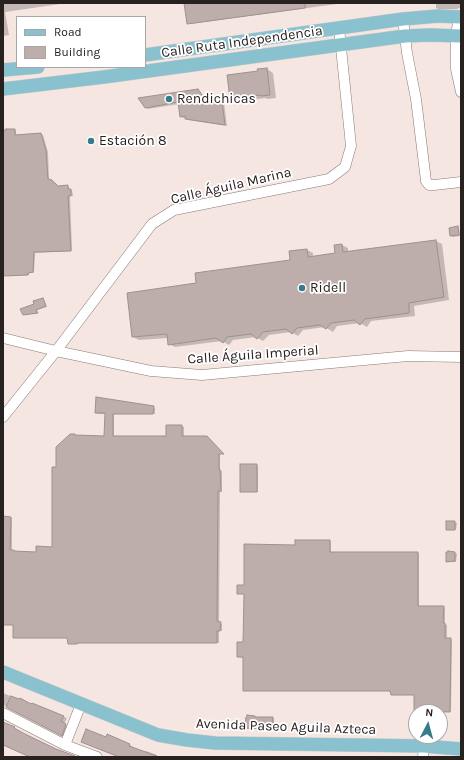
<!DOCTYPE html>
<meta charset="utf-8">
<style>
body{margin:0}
#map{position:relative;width:464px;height:760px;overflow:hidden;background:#f6e6e2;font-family:Karla,sans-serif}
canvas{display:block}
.frame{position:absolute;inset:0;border:4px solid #272120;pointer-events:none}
.legend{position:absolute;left:16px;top:16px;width:130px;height:52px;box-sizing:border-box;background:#fff;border:1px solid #a9a6a6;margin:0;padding:5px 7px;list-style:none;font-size:12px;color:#272120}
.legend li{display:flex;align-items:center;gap:8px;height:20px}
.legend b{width:20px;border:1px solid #a9a6a6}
.north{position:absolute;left:408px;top:704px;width:40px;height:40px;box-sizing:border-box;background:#fff;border:1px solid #a9a6a6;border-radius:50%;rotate:6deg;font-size:11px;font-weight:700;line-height:16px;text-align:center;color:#272120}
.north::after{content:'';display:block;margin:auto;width:14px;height:18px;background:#377b8b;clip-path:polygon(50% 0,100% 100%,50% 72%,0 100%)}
</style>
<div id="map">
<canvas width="464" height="760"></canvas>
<div class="frame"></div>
<ul class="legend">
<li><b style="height:5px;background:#8ac1ce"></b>Road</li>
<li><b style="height:11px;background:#bdaeab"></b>Building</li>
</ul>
<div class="north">N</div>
</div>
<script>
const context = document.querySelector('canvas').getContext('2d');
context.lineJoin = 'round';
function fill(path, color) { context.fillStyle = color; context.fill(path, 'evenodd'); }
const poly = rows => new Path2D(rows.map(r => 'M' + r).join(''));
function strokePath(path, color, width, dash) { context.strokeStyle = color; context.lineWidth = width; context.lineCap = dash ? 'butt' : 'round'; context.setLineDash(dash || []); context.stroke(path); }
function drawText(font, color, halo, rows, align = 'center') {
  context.font = font + ' Karla,sans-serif'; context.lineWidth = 3.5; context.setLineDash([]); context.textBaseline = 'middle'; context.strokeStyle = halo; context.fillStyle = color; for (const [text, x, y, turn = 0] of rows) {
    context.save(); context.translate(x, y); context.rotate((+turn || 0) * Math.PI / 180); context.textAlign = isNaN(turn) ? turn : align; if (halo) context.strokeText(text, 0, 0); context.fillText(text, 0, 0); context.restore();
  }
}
fill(poly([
 [3,3,67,3,5,12,9,35,3,36],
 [185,3,337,3,337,4,190,24,188,23],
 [436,3,461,3,461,7,457,9,438,9,436,8],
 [267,69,273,73,276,98,267,99,265,98,237,102,231,98,259,72],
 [200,92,209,104,221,102,224,103,227,126,189,120,186,119,186,117,183,118,180,116,179,104,148,109,146,107],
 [15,130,16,131,16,136,41,134,43,135,48,152,49,180,58,187,68,186,69,187,69,190,72,190,73,196,70,196,72,251,35,253,34,273,29,273,29,275,3,276,3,131],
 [458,227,459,228,460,236,453,237,451,236],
 [436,241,442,244,449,300,414,306,415,316,371,321,367,327,360,323,337,326,333,332,325,327,303,330,298,336,291,332,269,335,263,341,256,337,233,340,229,345,222,341,175,347,169,344,168,338,139,340,133,337,197,284,291,261,307,250,313,253,313,257,336,254,342,245,348,248,348,253],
 [43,299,44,300,47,307,37,310,38,313,25,315,23,314],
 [153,407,155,408,155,414,114,414,114,437,167,437,182,426,184,427,184,437,209,438,224,454,220,454,220,470,222,471,222,492,220,492,219,623,222,624,222,631,219,631,219,643,79,643,79,644,71,644,69,643,68,638,16,638,14,637,14,625,3,625,3,517,10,518,12,518,12,551,16,552,37,554,53,548,57,468,71,435,105,437,106,414,98,414,96,413],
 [256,465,258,466,258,492,242,492,241,491],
 [447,522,457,523,456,530,449,530,447,529],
 [330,541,331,542,331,553,418,553,419,554,419,607,443,607,445,608,445,624,447,625,447,639,452,640,451,712,416,711,415,710,415,695,391,691,246,691,244,658,238,657,244,643,245,594,238,593,245,586,296,546],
 [455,553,457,554,456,562,449,562,447,561],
 [3,693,32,705,32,704,67,718,64,724,69,727,65,737,11,708,3,705],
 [257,718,272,718,274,719,274,727,272,727,272,729,248,729,246,728],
 [107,738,130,745,133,747,132,748,145,753,146,751,157,755,156,757,119,757]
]), '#0003');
const building = poly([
 [184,3,305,3,305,8,187,24,184,3],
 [267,68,270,95,261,96,260,95,230,99,227,75,258,71,257,69,267,68],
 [198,89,208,103,222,101,225,125,185,119,185,116,180,117,178,102,145,108,138,98,198,89],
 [6,129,15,129,15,135,41,133,46,151,48,179,52,180,58,186,68,185,68,189,71,189,71,196,68,196,71,251,34,252,33,272,28,273,28,275,3,276,3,130,6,130,6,129],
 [458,226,459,235,450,236,449,228,458,226],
 [436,240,444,297,409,303,409,313,365,319,360,325,354,320,331,323,326,329,320,325,297,328,292,334,286,329,263,332,257,339,251,334,227,337,223,343,216,338,168,345,167,334,132,337,127,293,196,283,195,273,290,260,289,251,307,249,308,257,335,253,334,245,342,244,343,252,436,240],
 [43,298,46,306,36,310,38,313,23,315,20,309,34,304,33,301,43,298],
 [96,397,154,406,153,414,113,414,113,436,166,436,166,425,182,425,182,436,207,436,224,454,219,454,219,469,220,469,221,491,218,491,217,621,221,622,220,631,217,631,217,643,77,643,77,644,68,644,67,638,13,638,13,625,3,625,3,516,11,517,10,550,14,550,14,551,36,552,36,546,52,547,52,467,56,467,56,447,70,434,75,434,75,435,104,436,105,413,95,413,96,397],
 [240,464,257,464,257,492,240,492,240,464],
 [446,521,455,521,455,530,446,530,446,521],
 [295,540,330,540,330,552,418,552,418,606,444,606,443,623,445,623,445,638,451,638,450,712,414,711,414,695,391,695,390,691,243,691,243,657,237,657,237,642,243,642,244,594,237,594,237,585,244,585,244,544,295,545,295,540],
 [448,551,455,552,455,561,446,562,446,552,448,552,448,551],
 [11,696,19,699,20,698,31,704,32,703,64,716,61,721,66,724,62,736,6,707,11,696],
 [247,715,255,716,255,717,273,717,273,727,270,727,270,729,245,728,246,717,247,717,247,715],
 [3,722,15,727,14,728,25,734,56,749,75,756,75,757,30,757,3,745,3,722],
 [86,729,106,737,107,734,130,744,129,746,157,756,156,757,119,757,81,742,86,729]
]);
fill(building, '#bdaeab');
strokePath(building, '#9e908c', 1);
const minor = poly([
 [459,17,456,35,456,69,461,92],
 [403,19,407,53,416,99,426,181,429,185,434,185,461,182],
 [3,338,56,351,151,371,202,375,408,356,461,357],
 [3,417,56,351,152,224,174,210,329,179,345,167,351,146,339,28],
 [3,713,65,745,97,757],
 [65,745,81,704],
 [423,757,424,746]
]);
const major = poly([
 [145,55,403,19,438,16,461,17],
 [3,70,38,67],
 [3,89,104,77,405,36,430,35,461,36],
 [3,672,158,735,187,740,215,743,424,746,461,749]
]);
strokePath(minor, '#887a77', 11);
strokePath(major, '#cbcac9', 14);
strokePath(minor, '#fff', 10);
strokePath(major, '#8ac1ce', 13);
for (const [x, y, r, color] of [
 [169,99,4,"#377b8b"],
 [91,141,4,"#377b8b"],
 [302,288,4,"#377b8b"]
]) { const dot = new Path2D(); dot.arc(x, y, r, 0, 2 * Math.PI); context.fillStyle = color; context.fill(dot); strokePath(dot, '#fff', 1.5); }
drawText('14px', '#272120', '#fff', [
 ["Calle Ruta Independencia",242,42,-8],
 ["Calle Águila Marina",231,186,-13],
 ["Calle Águila Imperial",253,355,-4],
 ["Avenida Paseo Aguila Azteca",286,727,2]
]);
drawText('14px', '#272120', '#fff', [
 ["Rendichicas",177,99],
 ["Estación 8",99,141],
 ["Ridell",310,288]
], 'left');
</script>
